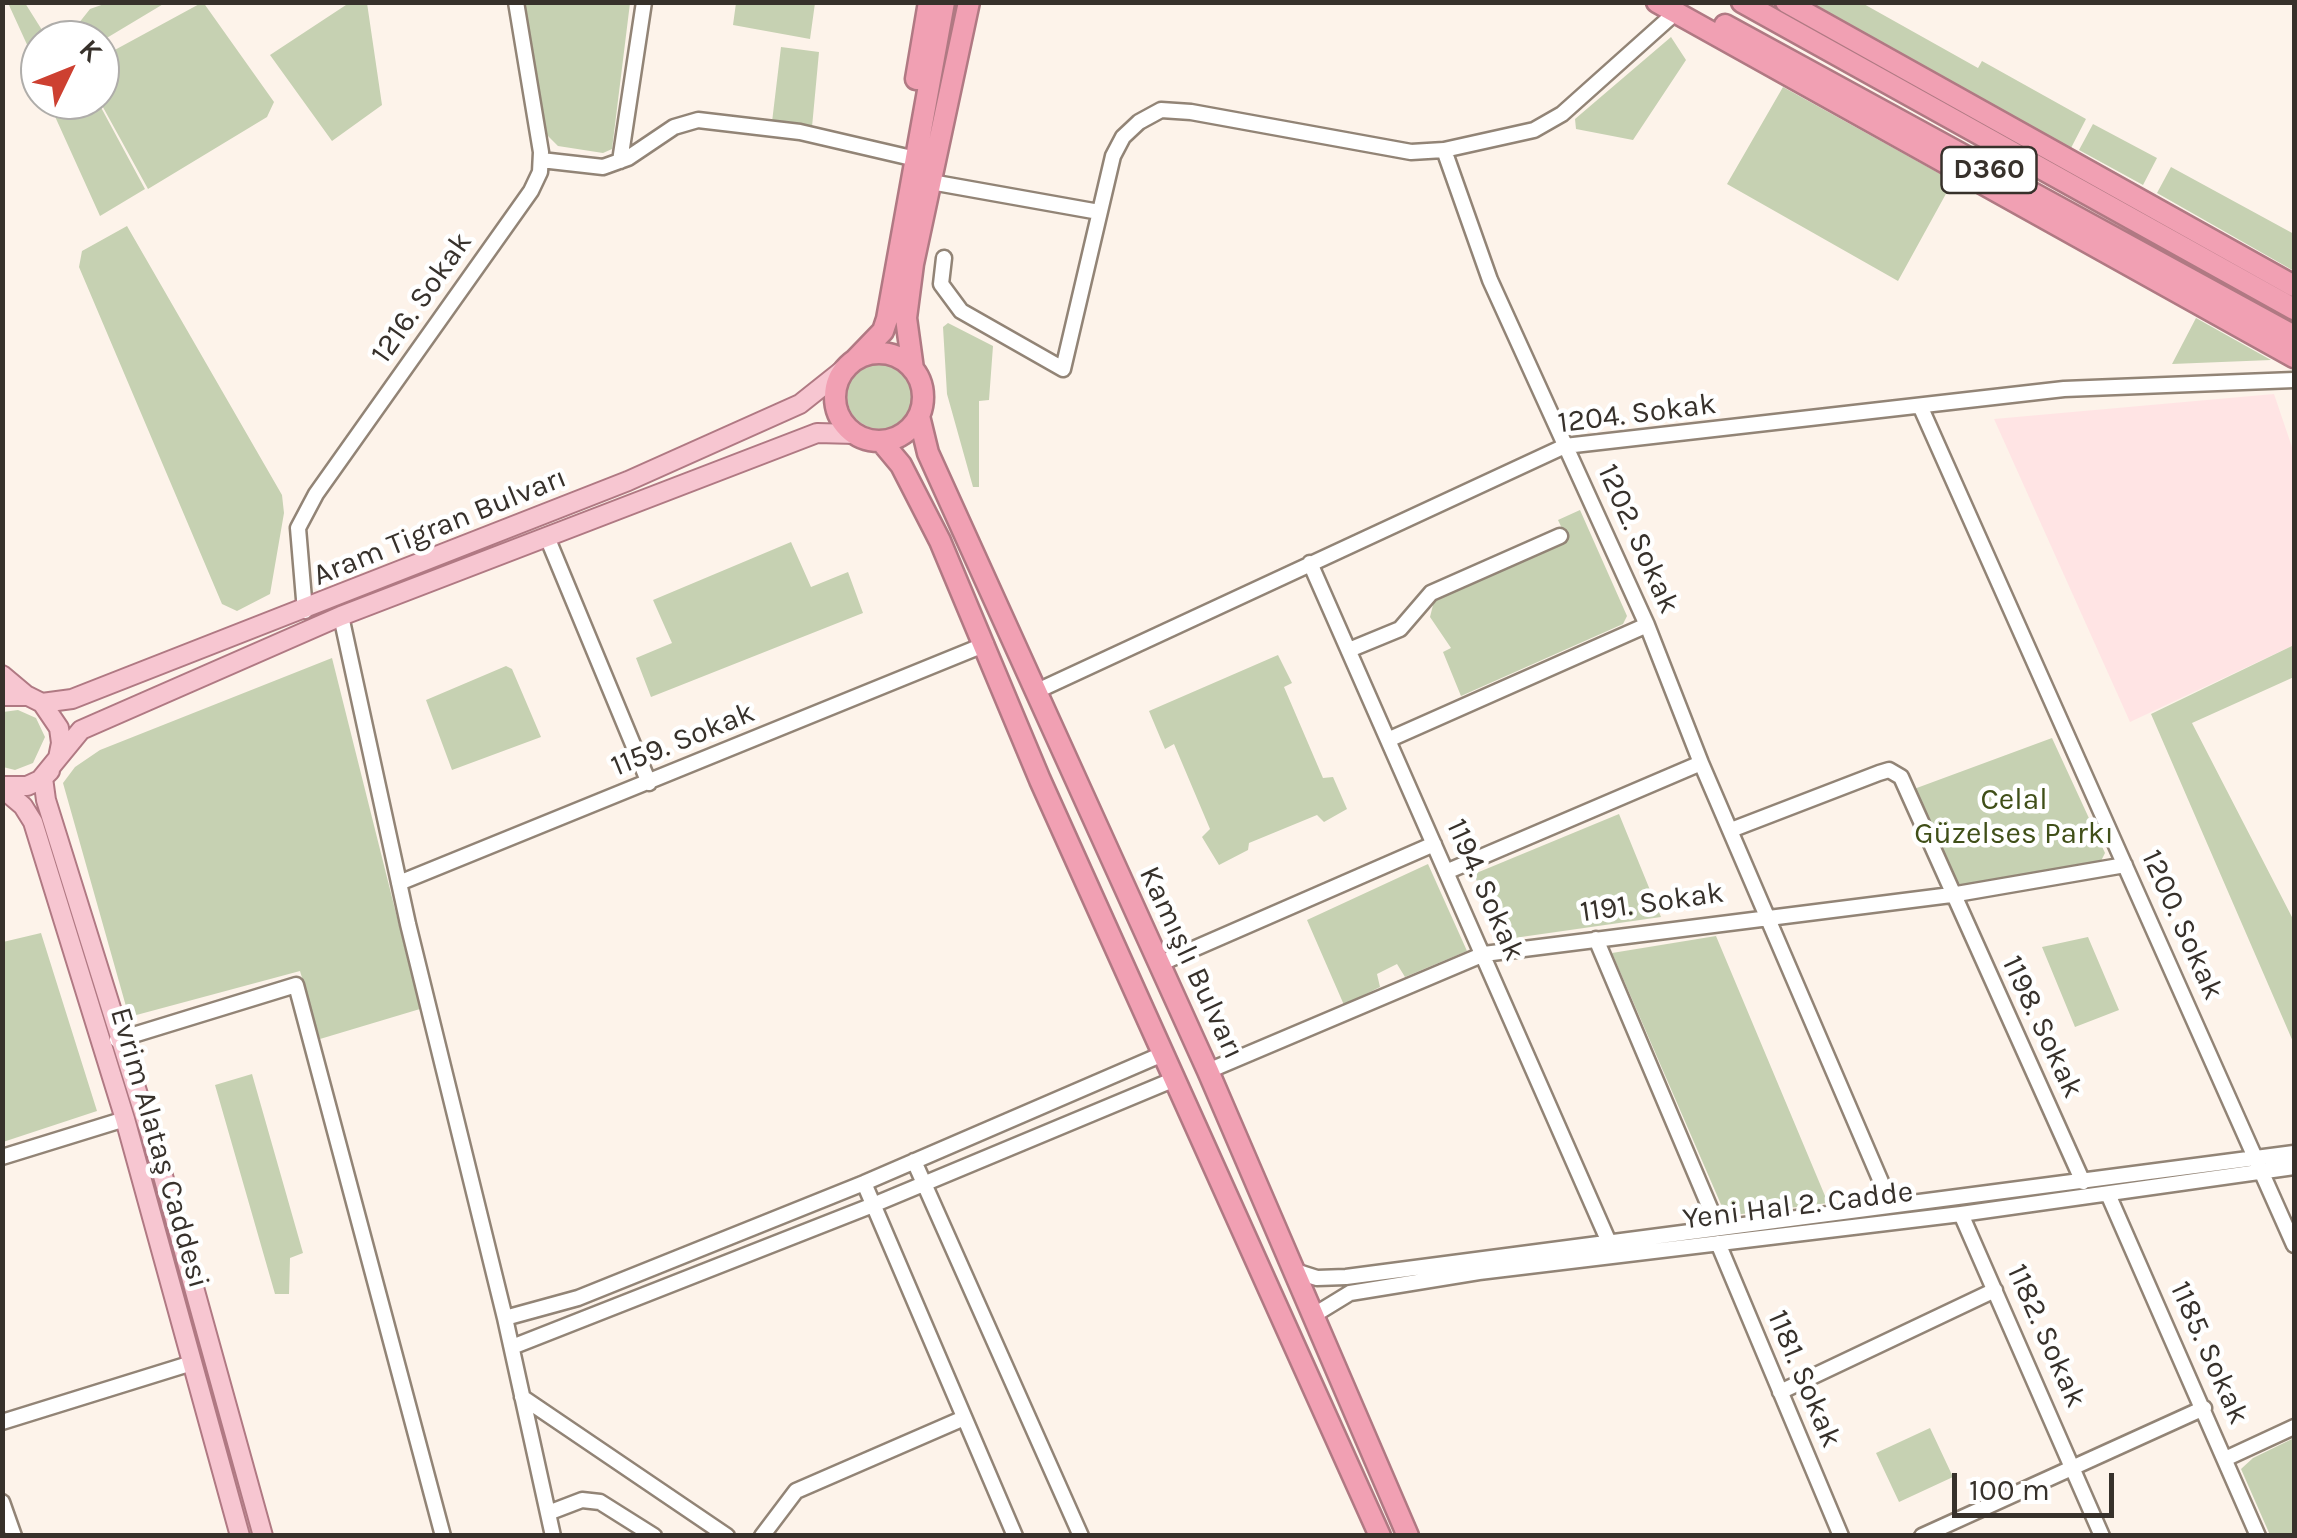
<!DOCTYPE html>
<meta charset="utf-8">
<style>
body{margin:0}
#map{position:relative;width:2297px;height:1538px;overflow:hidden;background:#fdf3ea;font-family:Karla,sans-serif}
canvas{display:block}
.frame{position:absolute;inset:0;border:5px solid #37312b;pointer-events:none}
.north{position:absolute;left:20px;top:20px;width:100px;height:100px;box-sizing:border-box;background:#fff;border:2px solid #afadaa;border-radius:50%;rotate:47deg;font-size:28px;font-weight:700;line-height:40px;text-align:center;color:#37312b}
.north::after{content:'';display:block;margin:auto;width:35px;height:45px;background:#cd4031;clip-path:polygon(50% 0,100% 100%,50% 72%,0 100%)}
.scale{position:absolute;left:1952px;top:1473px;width:162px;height:45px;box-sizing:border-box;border:5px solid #37312b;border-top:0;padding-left:12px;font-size:30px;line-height:35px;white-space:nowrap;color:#37312b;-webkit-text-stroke:8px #fff;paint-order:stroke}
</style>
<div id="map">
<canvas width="2297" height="1538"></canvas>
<div class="frame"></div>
<div class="north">K</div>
<div class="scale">100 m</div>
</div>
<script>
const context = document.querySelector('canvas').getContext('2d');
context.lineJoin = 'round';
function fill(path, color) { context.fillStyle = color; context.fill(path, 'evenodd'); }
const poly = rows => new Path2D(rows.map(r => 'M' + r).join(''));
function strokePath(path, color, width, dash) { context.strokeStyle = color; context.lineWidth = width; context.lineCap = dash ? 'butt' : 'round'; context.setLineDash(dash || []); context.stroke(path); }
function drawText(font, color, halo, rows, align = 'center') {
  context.font = font + ' Karla,sans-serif'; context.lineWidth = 9; context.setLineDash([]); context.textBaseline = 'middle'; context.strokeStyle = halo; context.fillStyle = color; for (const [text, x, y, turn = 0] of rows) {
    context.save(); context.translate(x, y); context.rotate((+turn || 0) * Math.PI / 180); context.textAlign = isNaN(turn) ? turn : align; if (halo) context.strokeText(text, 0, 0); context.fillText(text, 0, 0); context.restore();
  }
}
fill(poly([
 [2274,394,2294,453,2294,645,2130,722,1994,419]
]), '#ffe4e4');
fill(poly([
 [203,2,274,102,267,117,148,189,99,100,100,58],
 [8,3,25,3,42,30,67,38,90,9,107,3,165,3,100,42,40,40,40,73],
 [349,3,367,3,382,105,332,141,270,55],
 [525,3,630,3,612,149,603,153,558,146,547,135],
 [736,3,815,3,810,39,733,25],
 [1809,3,1862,3,1978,68,1982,61,2086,119,2071,148],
 [1671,37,1686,60,1633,140,1576,129,1575,119],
 [781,47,819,52,812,127,772,122],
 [1783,87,1953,181,1898,281,1727,184],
 [97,100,145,189,100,216,48,101],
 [2093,124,2157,158,2143,185,2079,150],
 [2171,167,2294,234,2294,271,2157,193],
 [127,226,282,495,284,513,270,594,237,611,222,604,79,267,82,251],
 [2196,318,2271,360,2172,364],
 [948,323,993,346,989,400,979,401,979,487,973,487,947,394,943,327],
 '847 396a33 33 0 1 1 66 0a33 33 0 1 1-66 0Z',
 [1580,510,1627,616,1623,624,1461,696,1443,652,1451,648,1430,617,1434,601,1566,537,1558,520],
 [791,542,811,587,848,572,863,613,651,697,636,658,672,643,653,600],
 [2294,645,2294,677,2192,723,2294,921,2294,1044,2151,714],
 [1278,655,1292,683,1284,687,1323,778,1333,777,1347,809,1324,822,1317,815,1249,843,1248,850,1219,865,1202,837,1210,829,1174,744,1165,749,1149,711],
 [332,658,420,1009,320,1039,300,971,129,1017,63,783,75,767,100,750],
 [506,666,512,669,541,737,452,770,426,700],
 [18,710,36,718,45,737,33,763,15,770,3,767,3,712],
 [2052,738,2105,853,2101,861,1956,894,1914,789],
 [1619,814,1661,917,1507,939,1499,935,1474,874],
 [1428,864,1467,951,1405,977,1397,964,1377,974,1380,987,1344,1005,1307,920],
 [41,933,97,1111,3,1142,3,942],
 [1716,936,1828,1203,1726,1216,1612,953],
 [2088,937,2119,1010,2075,1027,2042,947],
 [252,1074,303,1253,290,1258,289,1294,275,1294,215,1085],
 [1930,1428,1953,1477,1899,1502,1876,1453],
 [2294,1438,2294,1535,2270,1535,2241,1469,2253,1458]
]), '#c6d1b2');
const minor = poly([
 [1675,13,1562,114,1534,130,1444,150,1490,280,1647,625,1701,763,1891,1205],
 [541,160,603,167,628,158,674,127,698,120,800,132,916,159],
 [620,161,644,2],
 [931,182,1099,212],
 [944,258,941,284,961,311,1063,369,1113,156,1123,137,1139,122,1161,110,1191,112,1411,152,1444,150],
 [1921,408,2294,1245],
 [547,537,649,783],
 [1310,563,1608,1240],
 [305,611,298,528,316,494,531,191,540,172,541,152,516,2],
 [341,616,408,924,505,1318,553,1536],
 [1349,650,1400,629,1431,593,1560,536],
 [1037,691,1565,446,2064,389,2294,380],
 [1390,739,1647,625],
 [1731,830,1879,773,1889,770,1901,777,2083,1182],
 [1446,872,1701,763],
 [399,883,986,644],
 [1596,939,1718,1227],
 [1159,964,1434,844],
 [117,1040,296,985,443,1536],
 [1208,1071,1484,954,1951,895,2125,865],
 [2,1157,125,1119],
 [914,1161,1081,1536],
 [864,1183,1015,1536],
 [2108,1194,2258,1536],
 [1961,1214,2102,1536],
 [1718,1243,1841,1536],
 [1295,1271,1317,1278,1346,1277,2294,1153],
 [1314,1315,1350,1293,1479,1272,1961,1214,2294,1167],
 [505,1318,578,1298,864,1183,1165,1053],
 [512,1347,873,1205,1175,1079],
 [1780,1392,1995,1290],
 [522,1397,727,1536],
 [2,1422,192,1363],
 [2225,1459,2294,1427],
 [2,1502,14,1536],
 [548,1513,582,1500,600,1502,654,1536],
 [762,1536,796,1491,964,1418],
 [1922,1536,2204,1408]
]);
const major = poly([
 [2,675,27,696],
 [2,696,28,696,42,703,59,728,61,743,58,758,40,780,27,786,2,786],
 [42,703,72,699,628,481,800,404,844,369],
 [58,758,81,730,341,616,817,433,855,434],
 [50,771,43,778,46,800,160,1165,263,1536],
 [2,788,23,806,33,822,125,1119,240,1536]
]);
const highway = poly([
 [1657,2,2294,357],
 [1742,2,2294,309],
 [1786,2,2294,286],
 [1725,25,2294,336],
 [916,79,929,2],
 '835 397a44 44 0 1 1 88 0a44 44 0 1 1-88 0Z',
 [856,359,883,331,887,319,944,2],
 [913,369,906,318,913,264,969,2],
 [919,416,928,453,1208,1071,1408,1536],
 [881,441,901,465,940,541,1040,780,1380,1536]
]);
strokePath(minor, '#928476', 19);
strokePath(major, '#b07983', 22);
strokePath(highway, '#b07983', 25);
strokePath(minor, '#fff', 14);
strokePath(major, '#f7c6d1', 18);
strokePath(highway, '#f1a0b3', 20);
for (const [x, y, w] of [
 [1989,170,95]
]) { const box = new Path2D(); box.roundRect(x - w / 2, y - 23, w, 46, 8); context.fillStyle = '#fff'; context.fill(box); strokePath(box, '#37312b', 2.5); }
drawText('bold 28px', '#37312b', null, [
 ["D360",1989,170]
]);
drawText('30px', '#37312b', '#fff', [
 ["1216. Sokak",422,298,-55],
 ["1204. Sokak",1637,414,-7],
 ["Aram Tigran Bulvarı",440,527,-22],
 ["1202. Sokak",1638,539,66],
 ["1159. Sokak",683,740,-22],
 ["1194. Sokak",1485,890,66],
 ["1191. Sokak",1652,903,-8],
 ["1200. Sokak",2182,925,66],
 ["Kamışlı Bulvarı",1191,963,65],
 ["1198. Sokak",2042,1027,65],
 ["Evrim Alataş Caddesi",159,1148,74],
 ["Yeni Hal 2. Cadde",1798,1206,-7],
 ["1182. Sokak",2046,1336,66],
 ["1185. Sokak",2209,1353,66],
 ["1181. Sokak",1804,1379,67]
]);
drawText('30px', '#404f18', '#fff', [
 ["Celal",2014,800],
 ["Güzelses Parkı",2014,834]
]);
</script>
